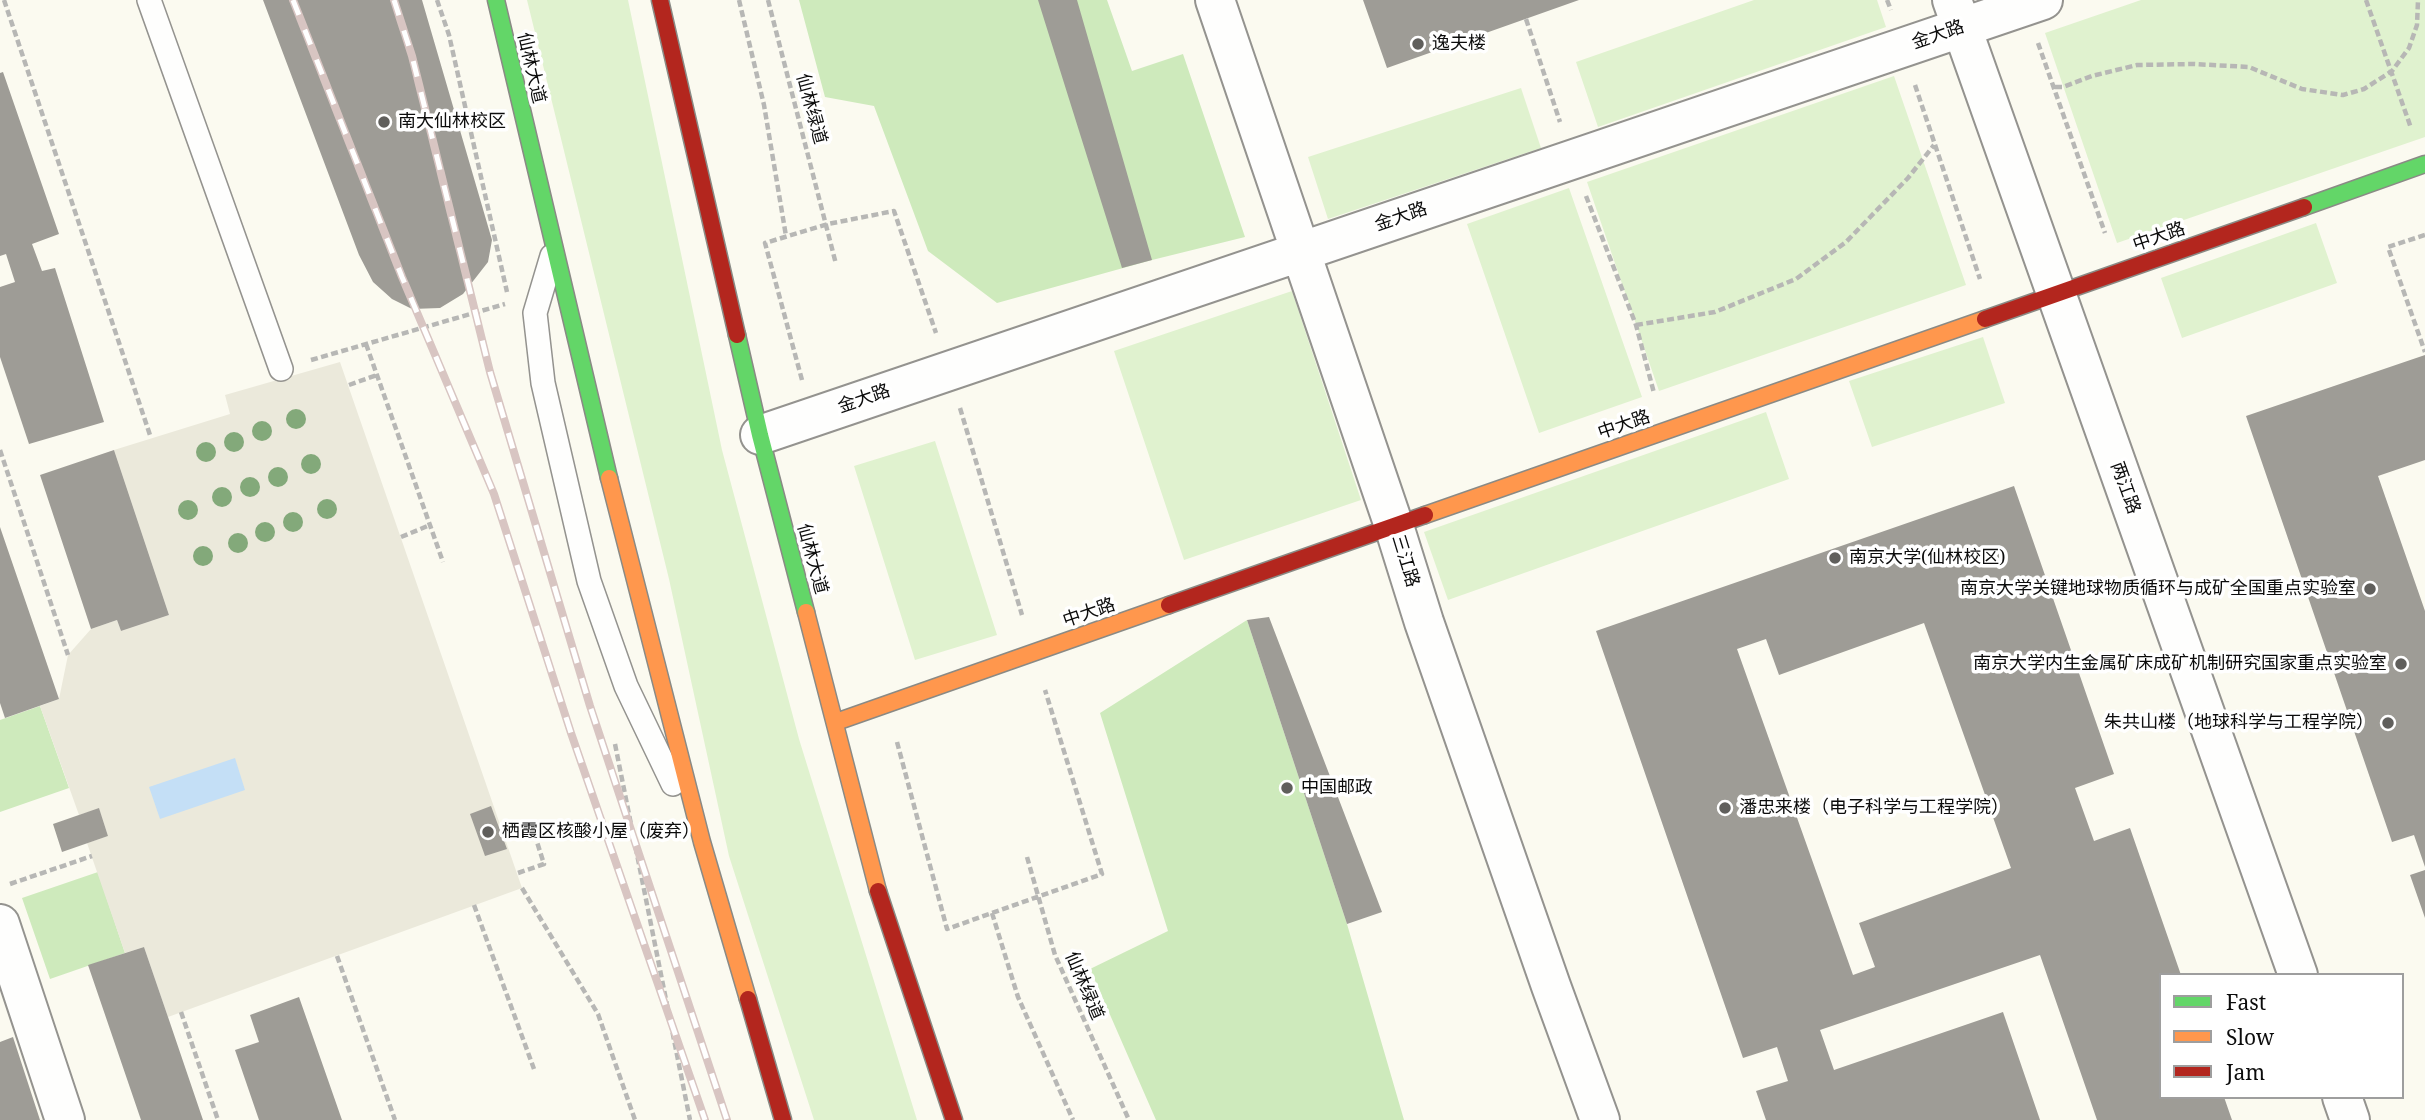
<!DOCTYPE html>
<meta charset="utf-8">
<style>
body{margin:0}
#map{position:relative;width:2425px;height:1120px;overflow:hidden;background:#fbfaf0;font-family:"Noto Serif",serif}
canvas{display:block}
.legend{position:absolute;left:2159px;top:973px;width:245px;height:126px;box-sizing:border-box;background:#fff;border:2px solid #9e9e9e;margin:0;padding:9px 12px;list-style:none;font-size:21px;color:#0c0c0c}
.legend li{display:flex;align-items:center;gap:14px;height:35px}
.legend b{width:35px;border:2px solid #9e9e9e}
</style>
<div id="map">
<canvas width="2425" height="1120"></canvas>
<ul class="legend">
<li><b style="height:9px;background:#63d668"></b>Fast</li>
<li><b style="height:9px;background:#ff974d"></b>Slow</li>
<li><b style="height:9px;background:#b3261e"></b>Jam</li>
</ul>
</div>
<script>
const context = document.querySelector('canvas').getContext('2d');
context.lineJoin = 'round';
function fill(path, color) { context.fillStyle = color; context.fill(path, 'evenodd'); }
const poly = rows => new Path2D(rows.map(r => 'M' + r).join(''));
function strokePath(path, color, width, dash) { context.strokeStyle = color; context.lineWidth = width; context.lineCap = dash ? 'butt' : 'round'; context.setLineDash(dash || []); context.stroke(path); }
function drawText(font, color, halo, rows, align = 'center') {
  context.font = font + ' "Noto Serif","Noto Sans SC",serif'; context.lineWidth = 7; context.setLineDash([]); context.textBaseline = 'middle'; context.strokeStyle = halo; context.fillStyle = color; for (const [text, x, y, turn = 0] of rows) {
    context.save(); context.translate(x, y); context.rotate((+turn || 0) * Math.PI / 180); context.textAlign = isNaN(turn) ? turn : align; if (halo) context.strokeText(text, 0, 0); context.fillText(text, 0, 0); context.restore();
  }
}
fill(poly([
 [527,0,628,0,722,450,799,739,917,1120,814,1120,729,856,669,579],
 [1754,0,1877,0,1886,27,1598,127,1576,62],
 [2141,0,2425,0,2425,137,2117,243,2045,33],
 [1894,76,1966,285,1659,391,1587,182],
 [1521,88,1541,148,1328,219,1308,157],
 [1569,188,1642,397,1539,433,1467,224],
 [2316,223,2337,283,2182,338,2161,278],
 [1292,291,1361,500,1184,560,1114,351],
 [1983,337,2005,403,1872,447,1849,381],
 [1766,412,1789,479,1448,600,1424,532],
 [935,441,997,635,915,660,854,466]
]), '#e0f2cf');
fill(poly([
 [799,0,1107,0,1132,71,1183,54,1245,237,1152,260,997,303,928,251,874,106,825,97],
 [1247,620,1347,924,1404,1120,1156,1120,1090,969,1168,931,1100,713],
 [40,706,69,788,0,812,0,720],
 [98,872,125,953,50,979,22,898]
]), '#ceeabc');
fill(poly([
 [340,362,522,888,168,1017,144,947,125,953,87,843,108,836,99,809,79,815,40,706,59,699,68,655,91,629,117,620,121,631,169,615,114,450,230,414,225,395]
]), '#ebe9db');
fill(poly([
 [235,758,245,790,160,819,149,787]
]), '#c4dff6');
fill(poly([
 [263,0,422,0,492,240,488,262,463,294,440,308,412,309,392,299,373,282,359,255],
 [1038,0,1077,0,1152,260,1122,268],
 [1363,0,1579,0,1387,68],
 [3,72,59,234,32,244,42,271,55,268,104,422,29,444,0,357,0,287,15,282,6,254,0,256,0,73],
 [2425,355,2425,460,2378,476,2425,611,2425,867,2414,835,2392,842,2246,416],
 [114,450,169,615,121,631,117,620,91,629,40,475],
 [2014,486,2114,774,2075,788,2094,841,2130,828,2181,975,2161,975,2161,1097,2224,1097,2232,1120,2097,1120,2040,955,1820,1030,1834,1070,2003,1012,2040,1120,1766,1120,1756,1091,1788,1081,1777,1047,1743,1058,1596,631],
 [1924,623,2011,868,1859,923,1875,967,1853,975,1737,649,1766,639,1779,675],
 [0,527,59,699,5,718,0,703],
 [1269,617,1382,912,1347,924,1247,620],
 [491,806,507,849,485,856,470,814],
 [99,808,108,836,62,852,53,824],
 [2425,870,2425,918,2410,875],
 [144,947,168,1017,203,1120,141,1120,88,965],
 [299,997,342,1120,259,1120,235,1050,259,1042,250,1015],
 [13,1037,40,1120,0,1120,0,1042]
]), '#9e9c96');
const lane = poly([
 [149,0,281,369],
 [552,256,535,313,543,383,589,581,626,686,673,784]
]);
const street = poly([
 [1215,0,1394,526,1424,622,1551,986,1600,1120],
 [1952,0,2298,975],
 [760,435,2043,0],
 [0,924,65,1120],
 [2342,1097,2350,1120]
]);
const fast = poly([
 [496,0,609,478],
 [2304,207,2425,164],
 [737,335,760,435,806,612]
]);
const slow = poly([
 [609,478,702,842,748,999],
 [1425,515,1985,319],
 [806,612,878,891],
 [836,722,1169,605]
]);
const jam = poly([
 [660,0,737,335],
 [1985,319,2304,207],
 [1169,605,1425,515],
 [878,891,954,1120],
 [748,999,783,1120]
]);
strokePath(lane, '#94938f', 26);
strokePath(street, '#94938f', 42);
strokePath(fast, '#8a8a85', 19);
strokePath(slow, '#8a8a85', 19);
strokePath(jam, '#8a8a85', 19);
strokePath(poly([
 [4,0,151,438],
 [437,0,449,35,507,292],
 [739,0,764,105,786,236],
 [768,0,836,264],
 [1887,0,1891,10],
 [2366,0,2411,128],
 [1526,19,1560,122],
 [2038,43,2105,233],
 [1915,85,1980,279],
 [2055,87,2063,87,2092,76,2137,65,2194,64,2249,67,2302,89,2343,95,2364,89,2392,71,2409,48,2417,25,2418,0],
 [1586,196,1636,325,1654,393],
 [2425,235,2388,247,2425,352],
 [1636,325,1715,312,1796,279,1846,242,1908,178,1934,145],
 [366,344,443,562],
 [311,360,505,304],
 [802,380,765,243,828,224,894,211,936,333],
 [349,385,377,375],
 [960,408,1022,615],
 [0,450,68,655],
 [401,537,430,525],
 [897,742,947,929,1102,874,1045,690],
 [615,744,690,1120],
 [1027,857,1055,955,1129,1120],
 [518,873,544,864,537,842],
 [10,884,92,856],
 [522,888,598,1014,635,1120],
 [474,905,534,1069],
 [992,913,1018,997,1073,1120],
 [337,956,395,1120],
 [181,1012,218,1120]
]), '#b7b7b5', 4.5, [7, 3.5]);
strokePath(lane, '#fefefd', 23);
strokePath(street, '#fefefd', 38);
strokePath(fast, '#63d668', 16);
strokePath(slow, '#ff974d', 16);
strokePath(jam, '#b3261e', 16);
const rail = poly([
 [293,0,402,277,494,494,571,733,705,1120],
 [394,0,412,56,490,372,590,706,727,1120]
]);
strokePath(rail, '#d8c5c2', 8);
strokePath(rail, '#fff', 5, [16]);
context.fillStyle = '#83a97a';
for (const [x, y] of [
 [296,419],
 [262,431],
 [234,442],
 [206,452],
 [311,464],
 [278,477],
 [250,487],
 [222,497],
 [327,509],
 [188,510],
 [293,522],
 [265,532],
 [238,543],
 [203,556]
]) { context.beginPath(); context.arc(x, y, 10, 0, 2 * Math.PI); context.fill(); }
for (const [x, y, r, color] of [
 [1418,44,7,"#605f5c"],
 [384,122,7,"#605f5c"],
 [1835,558,7,"#605f5c"],
 [2370,589,7,"#605f5c"],
 [2401,664,7,"#605f5c"],
 [2388,723,7,"#605f5c"],
 [1287,788,7,"#605f5c"],
 [1725,808,7,"#605f5c"],
 [488,832,7,"#605f5c"]
]) { const dot = new Path2D(); dot.arc(x, y, r, 0, 2 * Math.PI); context.fillStyle = color; context.fill(dot); strokePath(dot, '#fff', 2.5); }
drawText('18px', '#0c0c0c', '#fff', [
 ["金大路",1938,35,-19],
 ["仙林大道",531,68,77],
 ["仙林绿道",811,109,75],
 ["金大路",1401,217,-19],
 ["中大路",2159,237,-19],
 ["金大路",864,399,-19],
 ["中大路",1624,425,-19],
 ["两江路",2125,488,70],
 ["仙林大道",812,559,75],
 ["三江路",1405,561,73],
 ["中大路",1089,613,-19],
 ["仙林绿道",1084,986,67]
]);
drawText('18px', '#0c0c0c', '#fff', [
 ["逸夫楼",1432,44],
 ["南大仙林校区",398,122],
 ["南京大学(仙林校区)",1849,558],
 ["南京大学关键地球物质循环与成矿全国重点实验室",2356,589,"right"],
 ["南京大学内生金属矿床成矿机制研究国家重点实验室",2387,664,"right"],
 ["朱共山楼（地球科学与工程学院）",2374,723,"right"],
 ["中国邮政",1301,788],
 ["潘忠来楼（电子科学与工程学院）",1739,808],
 ["栖霞区核酸小屋（废弃）",502,832]
], 'left');
</script>
